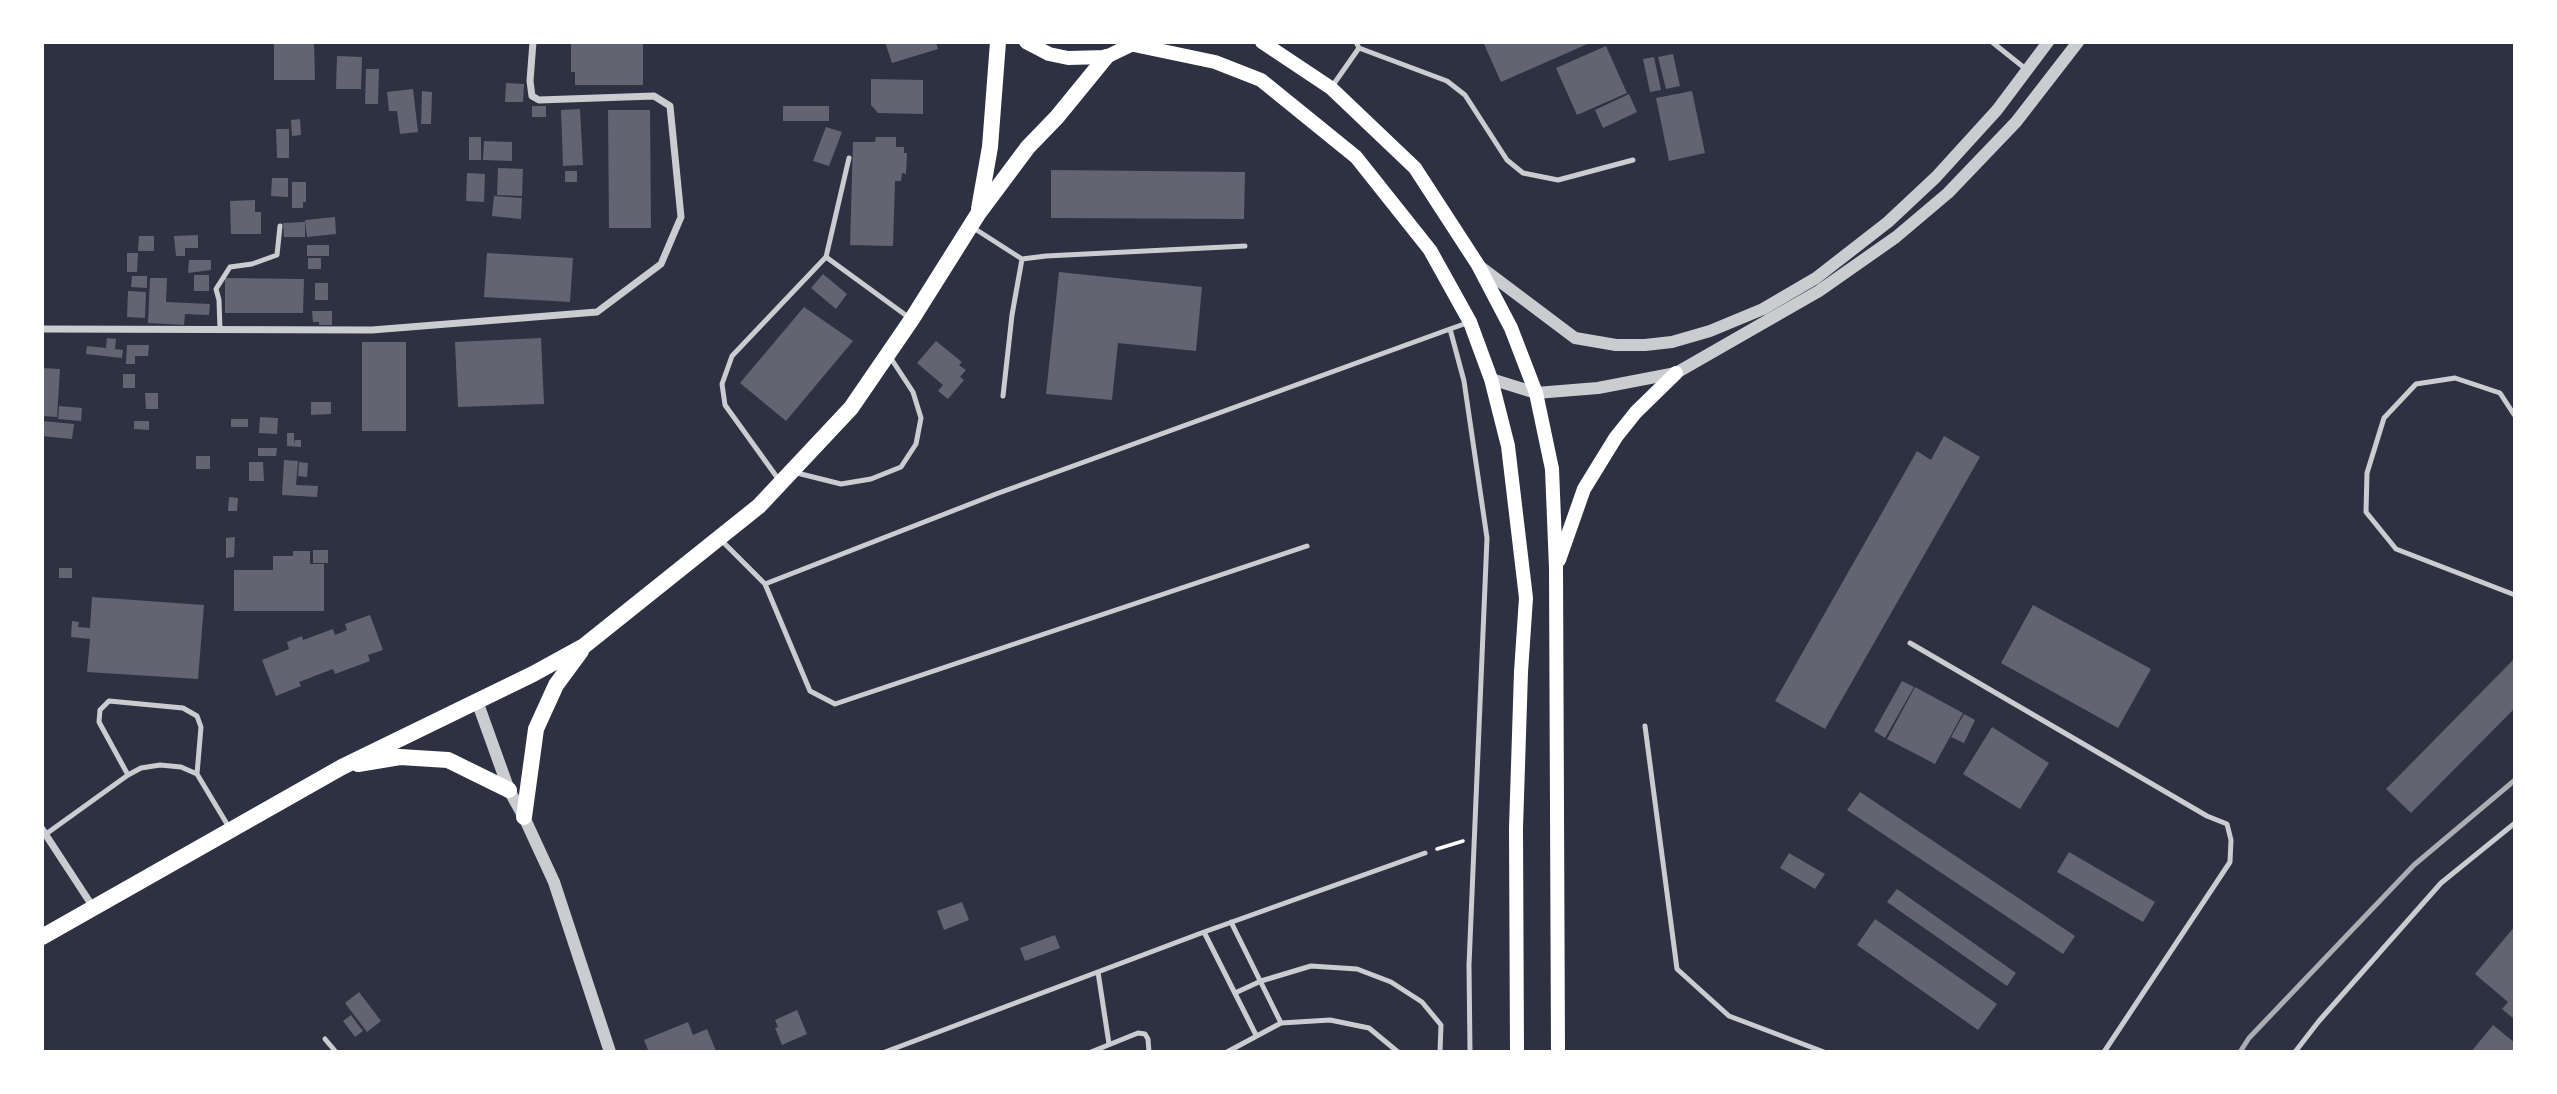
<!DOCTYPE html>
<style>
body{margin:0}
#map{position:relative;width:2557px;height:1094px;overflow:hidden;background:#2d3142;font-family:"DejaVu Sans",sans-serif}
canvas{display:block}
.frame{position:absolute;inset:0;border:44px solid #fff;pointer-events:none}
</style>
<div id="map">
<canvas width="2557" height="1094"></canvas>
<div class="frame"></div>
</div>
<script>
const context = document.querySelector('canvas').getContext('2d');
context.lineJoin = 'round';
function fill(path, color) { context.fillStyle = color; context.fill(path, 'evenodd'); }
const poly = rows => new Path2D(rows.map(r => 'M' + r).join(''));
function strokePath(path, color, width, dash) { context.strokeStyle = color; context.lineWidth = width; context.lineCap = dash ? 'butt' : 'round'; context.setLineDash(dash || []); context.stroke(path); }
fill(poly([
 [274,42,314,42,315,80,274,80],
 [571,42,643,42,643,85,575,85,575,72,571,72],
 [885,42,936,42,938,49,892,63],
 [1483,42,1592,42,1501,82],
 [1606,46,1627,93,1577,115,1556,68],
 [1673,54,1680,86,1666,89,1658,57],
 [337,56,362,57,361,89,336,89],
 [1654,57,1661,90,1650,92,1643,59],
 [366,69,379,69,378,104,365,104],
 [871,79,923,80,923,114,878,113,871,105],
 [506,83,524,84,523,102,505,102],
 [413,89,418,132,400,134,397,111,389,111,387,92],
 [422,91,432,92,431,124,421,124],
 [1692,91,1705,153,1669,161,1656,98],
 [1629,94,1637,112,1603,128,1595,110],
 [532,106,546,106,546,117,532,117],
 [783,106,829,106,829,121,783,121],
 [580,109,583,165,563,166,561,110],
 [608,110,650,110,651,228,609,228],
 [300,119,301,135,292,136,291,120],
 [826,127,842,132,829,166,813,161],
 [276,129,289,129,289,158,277,158],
 [469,137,481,137,481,160,469,160],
 [876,137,896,137,896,147,904,147,904,153,907,153,906,174,902,173,901,181,895,181,893,246,850,245,853,142,875,142],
 [484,141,512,142,512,161,483,160],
 [498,168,523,169,522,196,497,195],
 [1051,170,1245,172,1244,219,1051,218],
 [565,171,577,171,577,182,565,182],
 [467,173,485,174,484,202,466,201],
 [272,178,288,178,288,197,271,196],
 [292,182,306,182,306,202,303,202,303,208,292,208],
 [494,196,522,198,521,219,492,216],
 [255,200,255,212,261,212,261,234,231,234,230,201],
 [335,217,336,234,307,237,305,220],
 [305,222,305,237,284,237,283,223],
 [198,235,198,248,185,248,185,256,176,256,174,236],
 [139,236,154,236,154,251,138,251],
 [307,245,329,245,329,256,307,256],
 [127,253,138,253,137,272,127,272],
 [487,253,573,258,570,302,484,297],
 [308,258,321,258,321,269,308,269],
 [189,260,211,260,211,270,188,273],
 [1059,272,1202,287,1196,351,1118,343,1112,400,1046,394],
 [823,274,847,294,836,309,811,288],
 [194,275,209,275,209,291,194,291],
 [132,276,147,276,147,288,131,287],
 [150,278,167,278,166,302,210,304,209,315,185,314,184,325,148,323],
 [225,278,304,279,303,313,225,313],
 [315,283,328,283,328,300,315,300],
 [128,291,146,292,145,318,127,317],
 [804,307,853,341,786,421,740,383],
 [312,311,332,311,332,325,319,325,319,322,313,322],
 [107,338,116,339,115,349,123,350,122,358,86,354,87,346,106,348],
 [541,338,544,404,458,407,455,342],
 [936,341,962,362,959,365,966,370,960,377,964,380,948,399,938,391,943,385,917,363],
 [362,342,406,342,406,431,362,431],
 [127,345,149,345,148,356,135,356,135,364,126,364],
 [42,368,60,369,57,417,42,416],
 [123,374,135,374,135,388,123,388],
 [145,393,158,393,158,409,146,409],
 [311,402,331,402,331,414,311,415],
 [59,406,82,408,81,421,58,419],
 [260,417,278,418,277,434,259,433],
 [231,419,248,419,248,427,231,427],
 [42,421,74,424,72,439,42,436],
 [134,421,149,421,149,430,134,429],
 [287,433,294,433,294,444,295,440,301,440,301,447,287,446],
 [1944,436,1980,457,1825,729,1775,701,1917,451,1931,460],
 [258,448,277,448,276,456,258,456],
 [196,456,210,456,210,469,196,469],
 [284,460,298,461,296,485,318,486,317,497,282,495],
 [249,462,263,462,264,481,249,481],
 [299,462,308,463,307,477,298,476],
 [229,497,238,498,237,511,228,511],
 [235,537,234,557,226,558,226,538],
 [313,550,328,550,328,563,313,563],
 [293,551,310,551,310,564,324,564,324,611,234,611,234,570,273,570,273,556,293,556],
 [59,568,72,568,72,578,59,578],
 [92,597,204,605,198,679,87,672,90,639,71,637,72,621,79,622,78,627,90,628],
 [2033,605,2151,669,2118,728,2001,663],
 [370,615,383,650,368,655,370,661,335,674,333,669,299,682,301,686,276,696,262,660,289,649,287,642,302,636,303,640,333,629,335,635,347,630,345,624],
 [2515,658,2515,708,2411,813,2386,789],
 [1902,681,1914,687,1885,738,1874,731],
 [1915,687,1963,713,1935,764,1887,739],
 [1964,714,1975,720,1964,743,1951,737],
 [1992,727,2049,763,2020,809,1963,774],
 [1860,792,2075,936,2063,954,1847,810],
 [2069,852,2155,902,2143,922,2057,872],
 [1789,853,1825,874,1815,889,1780,868],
 [1897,889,2016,973,2007,986,1887,902],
 [962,902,969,920,944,930,937,911],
 [1875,919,1997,1004,1978,1030,1857,945],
 [2515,926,2515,1020,2502,1009,2508,1002,2475,974],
 [1055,935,1060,948,1025,961,1020,948],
 [359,992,381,1021,367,1032,345,1003],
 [797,1010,807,1034,782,1045,775,1028,778,1027,775,1020],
 [351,1015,363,1031,355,1037,343,1021],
 [688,1022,693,1035,707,1029,716,1051,649,1052,644,1040],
 [2493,1025,2515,1043,2515,1052,2471,1052]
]), '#626471');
strokePath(poly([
 [1437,849,1463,841]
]), '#fff', 3.5);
strokePath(poly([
 [1992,42,2027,70],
 [1359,48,1447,81,1465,95,1507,160,1523,173,1558,180,1633,160],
 [1331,88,1359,48,1356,42],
 [972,227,1022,259],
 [826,257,911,319],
 [1467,323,1450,329,1464,381,1487,538,1469,965,1470,1052],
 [220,330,219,300,216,289,230,267,252,264,277,255,280,226],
 [1003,396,1012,315,1022,259,1046,256,1245,246],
 [2515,416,2500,393,2455,378,2416,384,2384,418,2367,473,2366,512,2396,549,2515,595],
 [797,473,841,484,871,479,901,467,916,444,921,418,913,392,890,357],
 [779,480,725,405,722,384,732,356,826,257,849,158],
 [720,539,765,584,996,494,1450,329],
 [765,584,810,691,835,704,1307,546],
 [1910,643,2207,816,2227,824,2231,840,2230,862,2104,1052],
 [1645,726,1677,969,1729,1016,1824,1052],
 [128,775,99,722,100,710,109,701,183,708,197,716,201,727,197,774],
 [46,834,128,775,141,768,160,765,181,767,197,774,230,829],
 [1231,922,1281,1023],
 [1204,932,1256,1035],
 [1098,972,1109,1044],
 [1235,993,1261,981,1311,966,1357,969,1391,982,1422,1002,1441,1025,1440,1052],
 [325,1039,336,1052],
 [885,1052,1204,932,1425,853],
 [1091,1052,1138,1033,1145,1034,1148,1039,1149,1052],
 [1227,1052,1281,1023,1330,1020,1369,1028,1398,1052],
 [2295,1052,2319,1021,2441,883,2515,823]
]), '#caccd0', 5);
strokePath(poly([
 [42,329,372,330,597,312,661,264,681,217,670,106,654,96,539,100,532,96,530,81,533,42],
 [42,829,93,907]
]), '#caccd0', 7);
strokePath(poly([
 [1478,265,1575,338,1616,345,1645,345,1672,342,1710,331,1763,309,1816,278,1888,222,1936,177,1997,110,2048,42],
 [1491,379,1536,393,1598,388,1676,373,1819,291,1896,237,1948,193,2016,122,2078,42],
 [477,701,509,790,524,817,554,882,610,1052]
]), '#caccd0', 12);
strokePath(poly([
 [1026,42,1049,54,1068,58,1106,57,1137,42],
 [1262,42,1331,88,1415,168,1478,265,1511,328,1536,393,1552,469,1556,568,1558,1052],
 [1134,45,1215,62,1261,80,1356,157,1430,250,1470,322,1491,379,1508,446,1526,598,1521,672,1516,828,1517,1052],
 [1559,560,1584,489,1616,437,1636,412,1676,373]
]), '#fff', 14);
strokePath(poly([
 [979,209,990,147,998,42],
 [358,764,400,757,448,760,509,790],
 [524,817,536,729,556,685,581,651],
 [42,937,342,767,533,674,584,646,759,506,851,408,912,319,978,214,1028,147,1057,117,1106,57]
]), '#fff', 16);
strokePath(poly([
 [2240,1052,2249,1038,2414,865,2515,780]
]), '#abadb3', 5);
</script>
